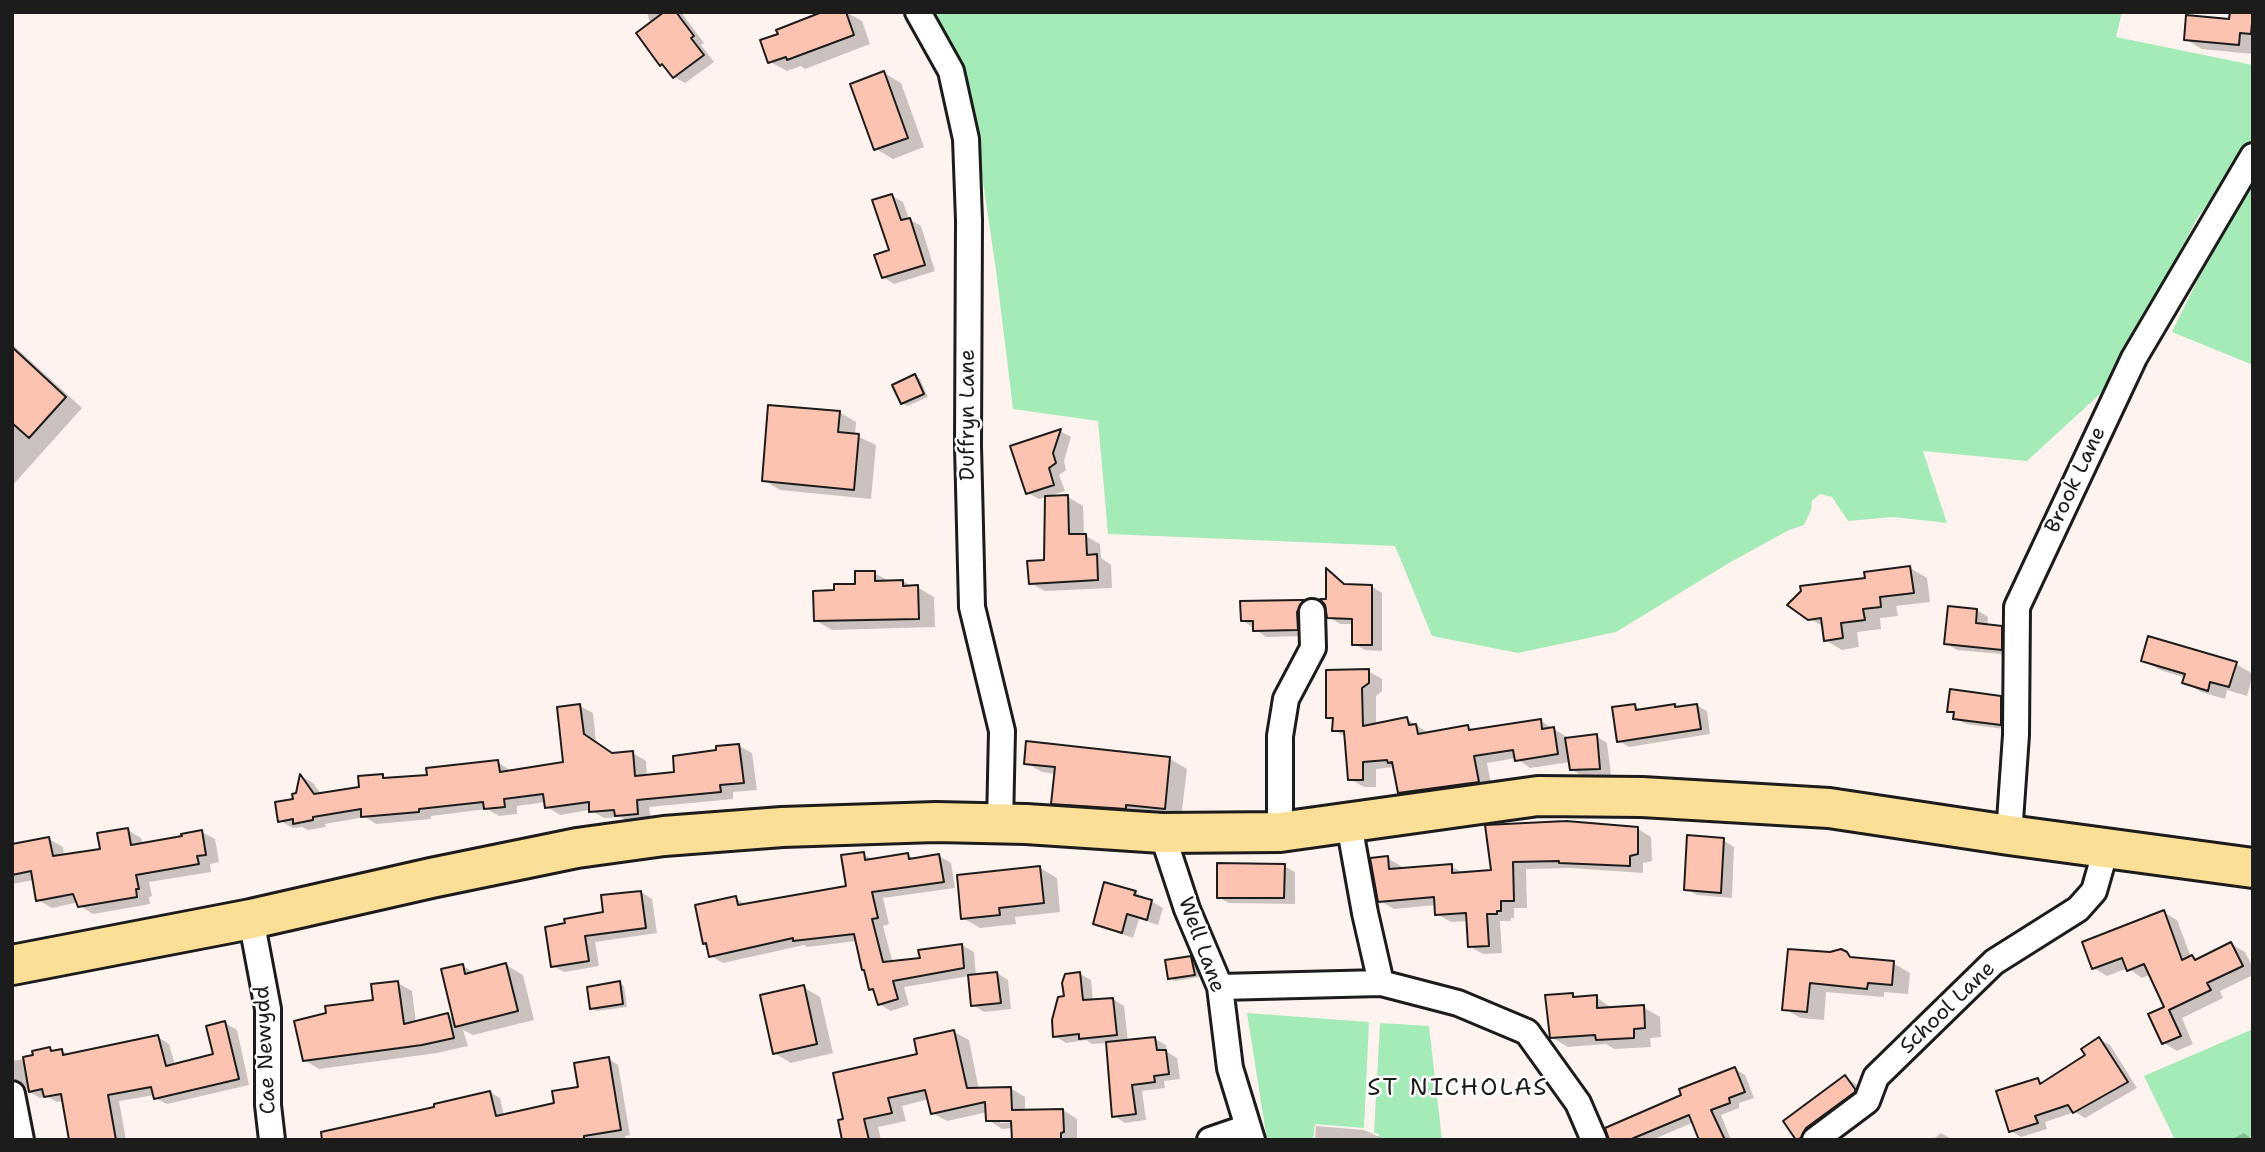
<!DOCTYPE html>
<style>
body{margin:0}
#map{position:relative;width:2265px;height:1152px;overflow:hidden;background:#fef3ef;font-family:"Shantell Sans",sans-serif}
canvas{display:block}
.frame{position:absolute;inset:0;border:14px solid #1c1c1c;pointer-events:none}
</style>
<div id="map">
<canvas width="2265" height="1152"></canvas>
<div class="frame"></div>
</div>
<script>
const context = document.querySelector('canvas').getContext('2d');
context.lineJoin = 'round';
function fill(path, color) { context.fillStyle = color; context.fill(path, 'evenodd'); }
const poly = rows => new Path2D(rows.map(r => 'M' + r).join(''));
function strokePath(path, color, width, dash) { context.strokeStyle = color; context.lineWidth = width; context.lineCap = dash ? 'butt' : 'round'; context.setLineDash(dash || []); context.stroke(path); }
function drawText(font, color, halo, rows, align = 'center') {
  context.font = font + ' "Shantell Sans",sans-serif'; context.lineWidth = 5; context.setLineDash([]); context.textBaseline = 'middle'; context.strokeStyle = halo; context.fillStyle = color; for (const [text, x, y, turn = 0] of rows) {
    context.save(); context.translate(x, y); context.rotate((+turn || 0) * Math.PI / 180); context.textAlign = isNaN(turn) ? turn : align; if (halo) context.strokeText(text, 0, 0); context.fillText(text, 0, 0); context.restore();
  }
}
fill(poly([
 [935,12,2122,12,2116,37,2253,65,2253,141,2196,220,2112,383,2027,461,1923,451,1947,523,1893,517,1848,521,1832,497,1820,494,1812,501,1811,510,1804,525,1789,530,1729,563,1616,632,1518,653,1432,636,1395,546,1108,534,1098,421,1013,409,996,270,975,128,962,64],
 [2253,167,2253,365,2172,332],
 [1247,1013,1369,1022,1364,1128,1315,1124,1313,1140,1267,1140],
 [1380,1023,1429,1026,1442,1140,1378,1140,1379,1134,1374,1133],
 [2253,1029,2253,1140,2175,1140,2144,1076]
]), '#a4ebb8');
fill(poly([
 [647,12,681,12,704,43,701,45,714,62,685,83,674,77,668,68,661,64],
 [846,12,862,21,870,44,805,69,801,66,787,71,770,62],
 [2253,12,2253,54,2202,49,2185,39],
 [884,73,901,83,924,147,893,159,876,149],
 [892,196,903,202,909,219,921,226,935,271,894,284,883,277,891,251],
 [12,344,82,408,12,486],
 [915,376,920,379,928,397,907,406,902,403],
 [839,412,856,422,855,435,876,445,871,499,780,490,763,480],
 [1060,431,1071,437,1064,461,1066,470,1059,475,1065,491,1039,499,1028,493,1012,447],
 [1068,497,1083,506,1084,535,1100,544,1101,558,1111,565,1112,588,1045,591,1030,583,1046,561],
 [1910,568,1927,578,1930,602,1896,606,1898,616,1880,618,1881,629,1857,632,1859,647,1842,650,1825,640,1824,627,1809,618,1866,580],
 [1328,571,1348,586,1371,586,1382,593,1382,651,1365,650,1354,644,1354,624,1340,624,1329,617,1327,604],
 [874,573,891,582,903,581,913,587,917,587,934,597,935,627,832,630,815,620,836,592,857,586],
 [1303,601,1314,607,1308,636,1266,637,1242,620,1242,603],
 [1977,610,1988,617,1987,626,2001,627,2013,634,2012,655,1957,650,1945,643],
 [2143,660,2236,664,2253,674,2247,696,2227,690,2225,699,2201,692,2184,682,2186,678,2160,670],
 [1368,671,1382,679,1382,691,1376,696,1376,725,1407,719,1430,734,1467,726,1474,731,1541,721,1567,737,1568,739,1596,736,1607,743,1611,775,1582,776,1571,769,1570,762,1530,768,1516,758,1487,763,1492,789,1414,800,1400,792,1395,767,1376,769,1376,787,1364,787,1350,779,1346,737,1334,730,1334,720,1328,717],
 [2001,698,2012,704,2012,730,1966,724,1955,718,1956,714,1949,711],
 [1696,705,1707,711,1710,734,1629,747,1619,741,1635,706,1643,711],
 [580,706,593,713,596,743,614,755,633,753,646,761,647,777,676,774,718,752,739,746,752,753,757,790,733,792,733,799,649,807,651,821,630,823,621,817,604,818,590,810,560,815,547,807,546,802,517,806,517,814,499,816,487,809,431,816,431,819,376,824,365,817,325,824,326,827,308,830,302,827,293,828,280,821,295,800,301,776,313,783,321,794,361,788,383,776,389,780,429,777,498,762,511,771,565,763],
 [1170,759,1187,769,1181,818,1069,813,1052,803,1056,774,1042,772,1026,763],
 [1487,827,1638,829,1651,837,1652,861,1643,863,1643,873,1571,868,1526,869,1527,908,1514,908,1514,918,1511,918,1511,921,1500,921,1502,953,1483,954,1469,946,1468,921,1451,922,1437,914,1436,905,1394,909,1380,901,1387,858,1401,866,1402,870,1451,866,1465,874,1493,872],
 [128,830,141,838,143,844,184,837,202,832,215,839,219,862,210,864,211,872,149,882,152,896,149,897,150,904,93,914,80,906,79,902,52,908,38,900,34,880,12,884,12,842,17,845,49,839,63,847,64,856,102,850],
 [1723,840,1734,847,1732,898,1697,895,1686,889],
 [863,854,874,860,908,855,916,860,939,856,951,863,955,888,883,898,889,924,883,926,893,963,922,959,962,945,974,952,976,976,997,973,1008,980,1011,1009,984,1012,973,1005,970,976,904,987,909,1005,891,1011,879,1004,875,991,871,989,857,941,807,947,804,945,723,963,711,956,708,945,705,943,735,898,747,905,848,888],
 [1284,866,1295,872,1295,904,1229,903,1218,897],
 [1040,868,1057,878,1060,912,1015,917,1016,924,980,928,963,918],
 [641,892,652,899,657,933,595,942,599,966,564,972,553,966,605,913],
 [1135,892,1163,908,1158,925,1139,919,1133,938,1106,929,1095,923],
 [2163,912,2177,920,2191,957,2198,960,2231,944,2245,952,2253,968,2253,975,2220,991,2223,998,2182,1018,2193,1044,2177,1051,2164,1043,2167,1007,2151,974,2142,978,2128,968,2107,976,2094,968],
 [1789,950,1846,954,1857,960,1893,963,1910,973,1908,994,1884,992,1884,997,1826,992,1824,1020,1801,1018,1784,1009],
 [1190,958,1195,961,1199,977,1175,981,1170,978],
 [506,965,523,975,534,1020,473,1035,463,1030,468,1046,437,1053,319,1069,304,1060,398,983,412,991,416,1023,447,1015,455,1019,463,966,475,973],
 [1080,974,1091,980,1093,1001,1113,999,1124,1006,1128,1042,1155,1039,1166,1045,1167,1052,1177,1058,1180,1079,1164,1081,1165,1088,1142,1091,1146,1120,1125,1123,1114,1116,1107,1043,1092,1044,1086,1040,1066,1043,1055,1036,1066,998],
 [619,983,624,986,627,1007,596,1011,591,1008],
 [803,987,820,997,833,1053,791,1063,774,1053],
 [1572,995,1578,998,1596,997,1613,1009,1643,1007,1660,1017,1661,1037,1650,1038,1651,1047,1614,1049,1606,1044,1568,1047,1551,1037],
 [225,1023,237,1030,249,1085,167,1104,155,1098,155,1095,119,1101,126,1140,71,1140,64,1101,57,1102,46,1096,40,1098,28,1091,25,1085,21,1085,12,1092,12,1061,35,1057,50,1049,55,1052,62,1051,69,1055,158,1037,169,1044,175,1065,215,1055],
 [954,1032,969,1040,979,1090,1010,1088,1025,1097,1025,1112,1063,1110,1077,1119,1077,1140,1014,1140,1013,1128,1002,1129,988,1120,988,1112,947,1121,932,1113,929,1099,902,1106,906,1121,878,1127,881,1140,843,1140,846,1120,919,1055],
 [1000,1119,1020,1122,1000,1123],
 [2099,1039,2110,1045,2137,1088,2085,1118,2075,1112,2045,1122,2047,1129,2021,1137,2011,1131,2037,1080,2043,1083,2088,1056],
 [609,1059,618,1065,630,1135,625,1136,626,1140,324,1140,490,1092,500,1098,504,1116,556,1104,580,1088],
 [1735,1069,1745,1075,1754,1098,1739,1103,1739,1108,1721,1115,1731,1140,1701,1140,1694,1122,1652,1140,1610,1140],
 [1845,1077,1856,1084,1865,1096,1813,1140,1798,1139,1785,1122],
 [1316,1126,1364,1130,1386,1140,1315,1140],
 [1941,1133,1953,1140,1932,1140],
 [2244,1133,2253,1140,2230,1140]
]), '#0003');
const building = poly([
 [664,12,676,12,694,36,691,38,704,55,673,78,662,64,660,66,636,33,664,12],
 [822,12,846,12,854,35,787,60,786,57,768,63,760,40,778,34,776,30,822,12],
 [2230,12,2253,12,2251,34,2240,33,2239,45,2184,40,2186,15,2229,19,2230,12],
 [884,71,908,138,874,150,850,84,884,71],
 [892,194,901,220,910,218,925,265,882,278,874,255,889,250,872,200,892,194],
 [12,347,66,397,29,438,12,423,12,347],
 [915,374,924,394,901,404,892,385,915,374],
 [768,405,840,411,838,432,859,434,854,490,762,481,768,405],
 [1061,429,1053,453,1056,463,1049,468,1054,485,1026,494,1010,446,1061,429],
 [1068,495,1069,534,1086,534,1087,555,1097,554,1098,580,1029,584,1027,561,1044,560,1045,496,1068,495],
 [1910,566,1914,593,1880,597,1881,607,1863,609,1865,620,1841,623,1843,638,1824,641,1821,618,1808,620,1787,605,1801,591,1800,586,1865,578,1864,572,1910,566],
 [1326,568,1344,584,1372,585,1372,645,1352,645,1352,619,1327,618,1325,605,1320,599,1326,599,1326,568],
 [855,571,875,571,875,581,903,580,903,586,918,585,919,619,814,621,813,591,834,590,834,584,855,584,855,571],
 [1300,600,1304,600,1297,612,1298,630,1253,631,1253,621,1241,621,1240,601,1300,600],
 [1948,606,1977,609,1976,623,2002,626,2002,650,1944,644,1948,606],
 [2148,636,2237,662,2229,687,2210,682,2208,691,2182,683,2185,674,2141,661,2148,636],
 [1369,669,1369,683,1362,688,1363,726,1407,717,1409,725,1416,724,1418,734,1468,725,1469,730,1541,719,1542,729,1554,727,1558,754,1515,761,1513,750,1474,756,1479,782,1398,793,1392,762,1388,763,1387,760,1363,762,1363,780,1348,780,1344,731,1332,731,1333,718,1326,718,1326,670,1369,669],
 [1950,689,2001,696,2001,725,1953,719,1954,712,1947,712,1950,689],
 [580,704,584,734,612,753,633,751,635,776,674,772,673,756,716,750,716,746,739,744,744,783,720,785,721,792,637,800,638,814,615,816,614,810,589,812,589,802,545,808,543,794,504,799,505,807,484,809,483,802,419,809,419,812,361,817,361,809,313,817,313,820,293,824,293,819,278,822,275,802,293,799,292,794,296,793,300,774,314,794,359,787,358,776,383,774,383,778,427,775,426,768,498,760,500,772,563,762,557,707,580,704],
 [1635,704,1636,710,1675,704,1675,707,1697,704,1701,729,1617,742,1612,707,1635,704],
 [1597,734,1600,769,1570,770,1565,738,1597,734],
 [1026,741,1170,757,1165,809,1126,805,1126,809,1051,804,1055,767,1024,764,1026,741],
 [1566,821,1638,827,1638,854,1630,856,1630,866,1559,863,1559,861,1513,862,1514,901,1501,901,1501,911,1497,911,1497,914,1487,914,1489,946,1468,947,1466,913,1435,915,1434,897,1378,902,1370,858,1388,856,1389,869,1452,864,1452,873,1491,870,1485,825,1566,821],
 [128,828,131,845,182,836,181,834,202,830,206,855,197,856,199,864,136,875,139,889,136,889,137,897,78,907,73,894,36,901,31,871,12,875,12,844,49,837,53,856,100,849,97,833,128,828],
 [1687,835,1724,838,1721,893,1684,890,1687,835],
 [864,852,865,860,908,853,909,859,939,854,944,882,872,892,878,918,872,919,883,962,920,958,918,950,962,944,964,968,893,981,898,999,878,1005,873,989,869,990,864,970,862,970,854,934,793,941,793,938,709,957,706,943,703,944,695,905,736,896,738,905,846,886,841,855,864,852],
 [1217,863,1285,864,1284,898,1217,898,1217,863],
 [1040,866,1044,903,999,908,1000,915,961,919,957,875,1040,866],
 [1104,882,1136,891,1134,895,1152,900,1147,920,1127,914,1122,933,1093,924,1104,882],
 [641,891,646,928,585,936,589,961,551,967,545,927,565,923,564,919,603,912,601,895,641,891],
 [2164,910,2182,960,2192,955,2195,960,2231,942,2243,966,2207,983,2211,990,2169,1010,2181,1036,2162,1044,2148,1014,2164,1007,2144,964,2127,971,2122,958,2092,969,2082,942,2164,910],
 [1788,949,1830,952,1841,949,1847,952,1850,957,1894,961,1892,985,1868,983,1867,989,1810,983,1807,1012,1782,1010,1788,949],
 [1191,956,1195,975,1168,979,1165,960,1191,956],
 [506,963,518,1011,455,1027,441,969,463,964,465,974,506,963],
 [997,972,1001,1003,971,1006,968,975,997,972],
 [1080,972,1083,1000,1113,998,1117,1035,1079,1039,1079,1034,1053,1037,1052,1020,1058,997,1064,996,1062,983,1065,974,1080,972],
 [398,981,404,1024,448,1013,454,1038,422,1045,303,1061,294,1021,326,1013,325,1006,373,1000,371,984,398,981],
 [620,981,623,1004,590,1009,587,987,620,981],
 [804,985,817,1044,773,1054,760,995,804,985],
 [1573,993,1573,997,1597,995,1597,1008,1644,1005,1645,1028,1634,1029,1634,1038,1596,1040,1595,1035,1550,1038,1545,995,1573,993],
 [225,1021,239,1079,154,1099,151,1087,108,1095,116,1140,69,1140,61,1094,44,1097,42,1089,29,1092,23,1057,33,1055,32,1051,50,1047,51,1051,62,1049,63,1055,158,1035,166,1066,213,1054,206,1026,225,1021],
 [954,1030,967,1088,1011,1087,1012,1110,1063,1109,1064,1132,1061,1133,1061,1140,1012,1140,1011,1121,986,1121,985,1102,931,1114,925,1090,888,1098,892,1113,864,1119,869,1140,842,1140,838,1120,843,1119,833,1073,917,1054,914,1039,954,1030],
 [1155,1037,1157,1050,1166,1050,1169,1074,1154,1076,1155,1082,1132,1085,1136,1114,1112,1117,1106,1042,1155,1037],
 [2099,1037,2128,1082,2073,1113,2068,1105,2035,1116,2038,1123,2009,1132,1996,1091,2038,1078,2040,1084,2085,1055,2081,1049,2099,1037],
 [609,1057,621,1130,584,1136,584,1140,322,1140,321,1132,434,1107,434,1104,490,1091,496,1116,554,1103,552,1091,578,1087,574,1063,609,1057],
 [1735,1067,1745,1092,1729,1098,1730,1103,1711,1110,1725,1140,1699,1140,1689,1115,1629,1140,1609,1140,1605,1128,1681,1095,1679,1089,1735,1067],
 [1845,1075,1855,1089,1855,1092,1806,1128,1801,1138,1796,1140,1783,1121,1845,1075]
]);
fill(building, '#fcc3b1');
strokePath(building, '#1c1c1c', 2);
const street = poly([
 [918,12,951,71,966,139,969,220,968,446,972,607,1002,731,1000,824],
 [1349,824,1365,913,1381,983],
 [1280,832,1280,736,1286,699,1313,648,1312,612],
 [1162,833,1187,909,1220,987,1230,1068,1252,1140],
 [2009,835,2016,735,2017,607,2134,358,2253,156],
 [251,919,268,1009,268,1105,272,1140],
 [1220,987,1381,983,1458,1003,1527,1032,1578,1103,1594,1140],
 [12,1094,21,1140],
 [1210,1140,1248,1127],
 [1815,1140,1867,1101,1876,1077,1994,962,2078,909,2094,891,2106,849]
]);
const primary = poly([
 [12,965,251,919,431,878,577,848,664,836,782,827,936,822,1026,824,1162,833,1280,832,1538,796,1642,797,1829,808,2009,835,2253,868]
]);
strokePath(street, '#1c1c1c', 30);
strokePath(primary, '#1c1c1c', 44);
strokePath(street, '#fff', 24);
strokePath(primary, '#fbdf96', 38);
drawText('21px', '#1c1c1c', '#fff', [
 ["Duffryn Lane",969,415,-90],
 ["Brook Lane",2076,480,-65],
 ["Well Lane",1201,945,70],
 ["School Lane",1948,1008,-44],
 ["Cae Newydd",266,1050,-93]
]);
context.letterSpacing = '2px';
drawText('24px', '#1c1c1c', '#fff', [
 ["ST NICHOLAS",1458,1089]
]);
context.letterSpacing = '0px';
</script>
